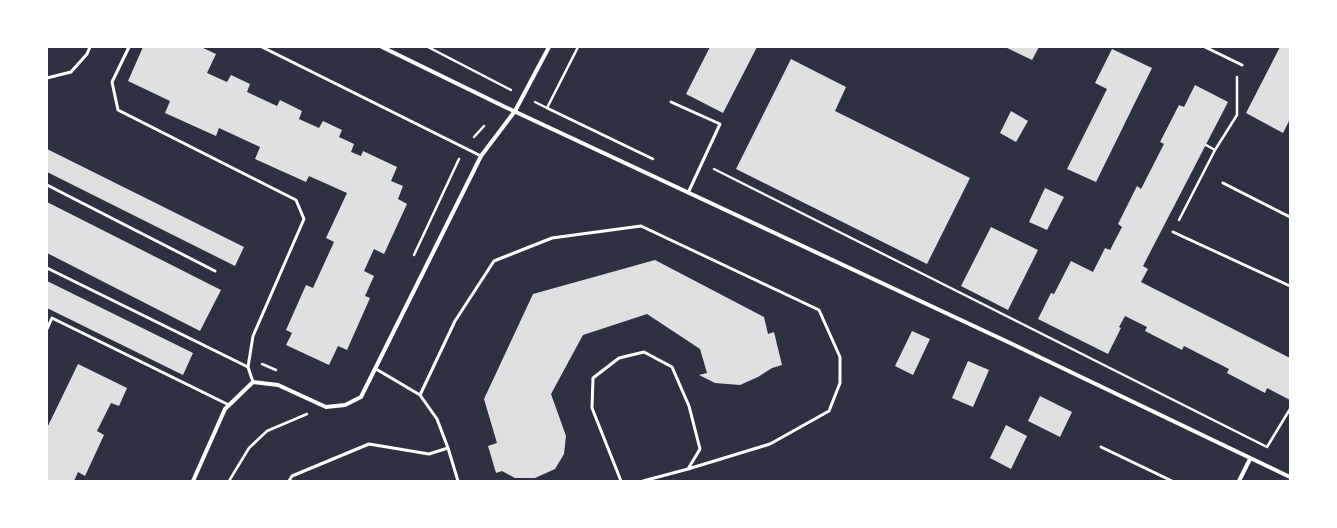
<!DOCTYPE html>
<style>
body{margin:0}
#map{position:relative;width:1337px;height:528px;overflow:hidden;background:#2d3142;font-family:Commissioner,sans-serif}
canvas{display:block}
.frame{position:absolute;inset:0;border:48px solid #fff;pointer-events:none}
</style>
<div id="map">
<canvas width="1337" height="528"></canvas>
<div class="frame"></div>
</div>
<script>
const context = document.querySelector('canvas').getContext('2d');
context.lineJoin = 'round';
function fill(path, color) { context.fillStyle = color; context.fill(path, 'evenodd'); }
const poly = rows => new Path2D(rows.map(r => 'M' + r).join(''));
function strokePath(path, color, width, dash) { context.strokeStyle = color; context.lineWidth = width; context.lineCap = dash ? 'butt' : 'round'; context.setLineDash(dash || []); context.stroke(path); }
fill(poly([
 [143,47,201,47,216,54,207,73,227,82,231,75,250,84,247,92,277,106,280,100,302,111,299,119,319,128,323,121,342,130,339,137,354,144,351,152,361,156,363,151,397,167,391,181,403,186,398,199,407,204,384,254,374,249,364,271,374,276,365,296,370,298,347,350,338,346,329,365,286,345,292,333,286,330,306,285,313,288,334,242,326,238,347,193,309,176,306,182,255,159,260,147,219,128,216,136,165,113,170,101,128,81],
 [710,47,757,47,723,113,686,94],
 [1005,47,1039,47,1032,60],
 [1280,47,1290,47,1290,119,1283,133,1246,113],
 [1112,49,1152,68,1096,182,1067,169,1107,89,1095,83],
 [791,59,846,87,835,111,970,178,927,264,736,169],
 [1195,85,1228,102,1143,266,1148,269,1141,282,1290,358,1290,400,1267,388,1265,393,1227,373,1229,369,1184,346,1182,350,1145,331,1147,327,1125,316,1119,327,1121,328,1108,354,1038,319,1051,293,1054,294,1071,261,1093,272,1105,248,1110,250,1122,227,1118,224,1137,186,1141,189,1164,144,1160,142,1179,105,1184,107],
 [1011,111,1028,121,1016,142,1000,133],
 [47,149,244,247,235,266,47,172],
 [1045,188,1064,197,1047,230,1029,222],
 [47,202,221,290,200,331,47,253],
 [991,227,1038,250,1008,310,961,286],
 [655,260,764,317,768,334,774,332,782,365,772,368,758,377,740,385,715,383,699,375,707,373,700,349,647,314,583,335,551,394,566,436,564,454,555,469,535,478,515,478,502,471,496,473,488,446,497,443,484,399,533,294],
 [47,281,193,353,183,375,47,308],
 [912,331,930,339,913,375,895,366],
 [968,361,989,370,973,407,952,398],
 [78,364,127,388,119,406,111,403,97,431,104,435,85,476,78,472,74,481,47,481,47,428],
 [1040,396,1072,412,1060,437,1028,421],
 [1006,425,1027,436,1011,469,990,458]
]), '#e0e0e3');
strokePath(poly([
 [428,47,511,90],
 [535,102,547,108,578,47],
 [547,108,653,159],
 [474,137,484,126],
 [1215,150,1237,115,1237,77],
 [714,169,1267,447],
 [1179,220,1215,150,1206,145],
 [414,255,459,159],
 [262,364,276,370],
 [1267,447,1290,409],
 [229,481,249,448,267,431,307,414]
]), '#fff', 2.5);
strokePath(poly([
 [129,47,112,82,118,110,296,200,304,219,253,336,248,367],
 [262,47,481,156],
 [1205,47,1242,65],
 [47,78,71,72,87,54,90,47],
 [671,102,720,124,688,193],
 [1223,183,1290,217],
 [47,185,215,271],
 [1173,232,1290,286],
 [47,268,248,367,253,382],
 [47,329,52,318,229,405],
 [376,369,420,395,437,419,448,448,458,481],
 [420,395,455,321,494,261,552,238,641,226,819,310,840,357,840,383,829,411,770,444,688,469],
 [1101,447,1172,481],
 [289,481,292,476,369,444,429,454,448,448],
 [621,481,592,408,593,378,619,358,644,352,672,367,689,406,700,449,688,469,643,481]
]), '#fff', 3);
strokePath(poly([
 [382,47,503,106,1008,342,1290,477],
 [193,481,225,409,253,382,278,385,326,407,345,405,361,397,481,156,515,111,549,47],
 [1239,481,1250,459]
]), '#fff', 4);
</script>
